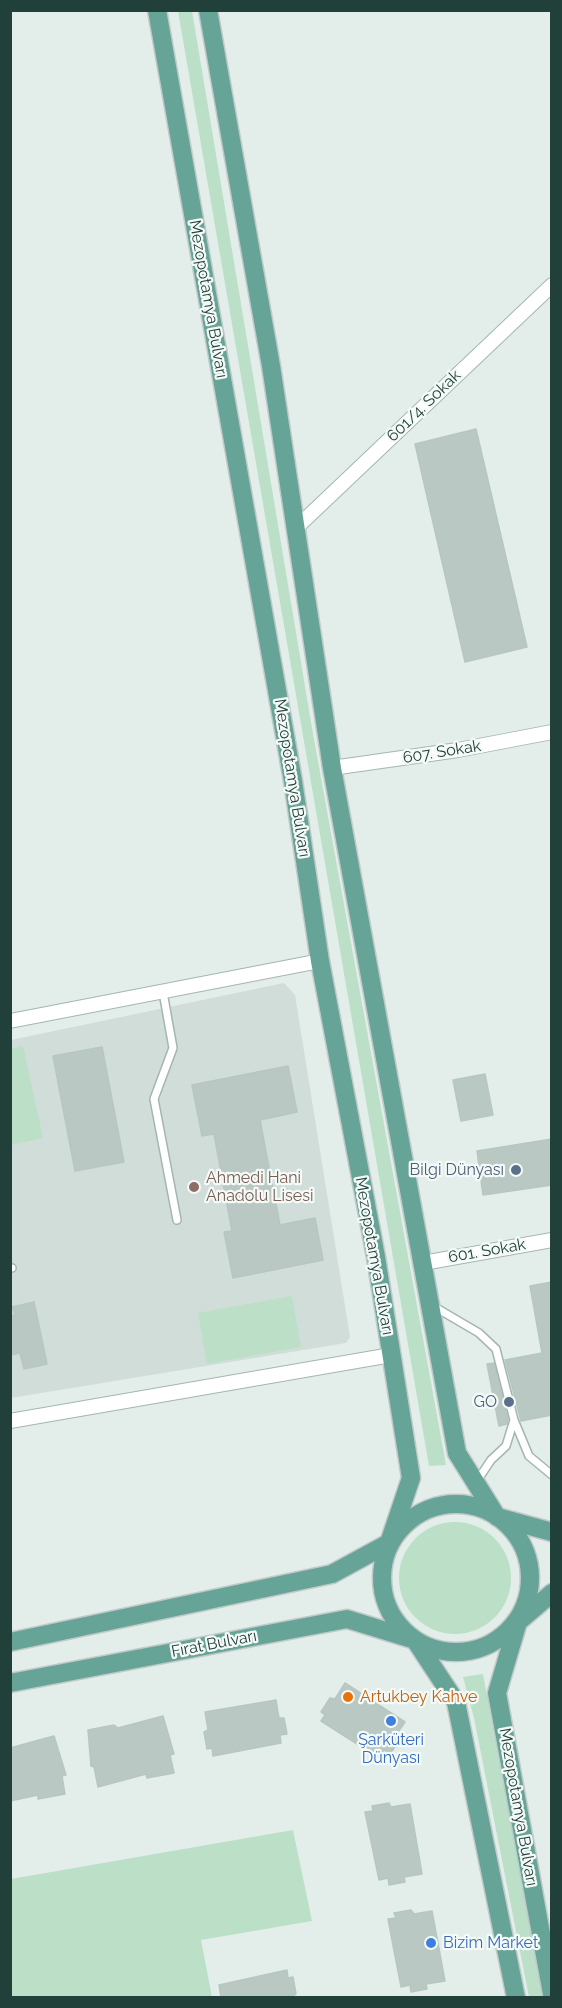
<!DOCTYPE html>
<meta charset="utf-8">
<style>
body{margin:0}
#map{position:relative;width:562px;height:2008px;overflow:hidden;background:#e3eeea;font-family:Raleway,sans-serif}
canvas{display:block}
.frame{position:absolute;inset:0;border:12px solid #22403a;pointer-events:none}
</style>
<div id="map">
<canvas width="562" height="2008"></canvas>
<div class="frame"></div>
</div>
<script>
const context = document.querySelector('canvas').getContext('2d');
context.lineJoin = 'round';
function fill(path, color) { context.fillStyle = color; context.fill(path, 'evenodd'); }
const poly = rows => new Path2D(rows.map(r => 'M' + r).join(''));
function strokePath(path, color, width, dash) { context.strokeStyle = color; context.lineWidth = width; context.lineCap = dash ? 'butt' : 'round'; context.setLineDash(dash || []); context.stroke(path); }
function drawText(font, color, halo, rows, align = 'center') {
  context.font = font + ' Raleway,sans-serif'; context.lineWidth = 4.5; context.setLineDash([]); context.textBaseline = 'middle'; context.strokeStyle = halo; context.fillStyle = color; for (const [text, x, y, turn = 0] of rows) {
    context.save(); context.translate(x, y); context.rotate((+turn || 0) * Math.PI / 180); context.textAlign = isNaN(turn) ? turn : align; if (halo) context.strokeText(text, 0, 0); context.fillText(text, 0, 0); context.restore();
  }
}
fill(poly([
 [284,983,295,995,350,1337,346,1343,11,1398,11,1040]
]), '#d1ddd9');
fill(poly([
 [178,11,192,11,313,734,446,1465,429,1466],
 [23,1046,43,1138,11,1145,11,1049],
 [292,1296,301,1347,207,1364,198,1313],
 '399 1578a56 56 0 1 1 112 0a56 56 0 1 1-112 0Z',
 [483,1674,494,1735,543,1997,529,1997,474,1718,463,1677],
 [293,1830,312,1921,201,1940,212,1997,11,1997,11,1879]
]), '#bcdfc7');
const building = poly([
 [476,429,527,647,465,662,415,444,476,429],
 [102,1047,124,1162,75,1171,53,1056,102,1047],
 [288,1066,297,1112,260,1120,280,1225,315,1218,323,1260,233,1278,224,1232,232,1231,214,1134,202,1136,192,1085,288,1066],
 [485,1074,493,1115,461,1121,453,1080,485,1074],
 [552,1139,552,1185,483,1195,477,1151,552,1139],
 [552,1282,552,1415,521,1421,505,1360,542,1353,530,1286,552,1282],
 [34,1302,47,1364,24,1369,20,1353,10,1355,10,1316,15,1315,12,1307,34,1302],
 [494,1363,508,1420,507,1424,499,1426,487,1364,494,1363],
 [345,1683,405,1722,394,1738,399,1741,390,1754,384,1750,379,1758,321,1721,325,1715,321,1712,330,1698,335,1699,345,1683],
 [276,1700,279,1718,284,1718,287,1734,280,1735,281,1743,213,1756,212,1748,207,1749,204,1732,208,1730,205,1712,276,1700],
 [163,1716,174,1754,170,1755,174,1773,147,1778,146,1774,98,1787,94,1767,91,1766,88,1730,114,1725,118,1728,163,1716],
 [54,1736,66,1775,62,1776,65,1794,38,1799,38,1795,10,1801,10,1748,54,1736],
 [389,1803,391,1807,410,1804,422,1874,404,1877,405,1882,389,1885,388,1878,379,1880,365,1812,373,1811,372,1806,389,1803],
 [411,1910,414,1914,432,1911,445,1981,426,1984,427,1989,411,1992,410,1985,401,1987,388,1919,396,1918,394,1913,411,1910],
 [287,1970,288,1978,293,1977,296,1994,288,1998,221,1998,219,1985,287,1970]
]);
fill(building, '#b9c8c3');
strokePath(building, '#b6c7c1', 1.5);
const lane = poly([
 [163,992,173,1048,154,1099,177,1220],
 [10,1268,12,1268],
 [433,1306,479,1333,496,1349,514,1420,506,1446,491,1460,477,1481],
 [514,1420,529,1456,552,1475]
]);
const street = poly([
 [296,528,552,285],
 [332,768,458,750,552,732],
 [10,1021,320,961],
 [423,1263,552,1240],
 [10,1421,391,1355]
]);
const primary = poly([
 [208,10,271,366,332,768,457,1453,497,1517,552,1532],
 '382 1578a74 74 0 1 1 148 0a74 74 0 1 1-148 0Z',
 [552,1593,518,1622,497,1693,552,1994],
 [10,1642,332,1574,389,1543,411,1478,376,1257,320,961,293,781,157,10],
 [10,1683,347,1619,415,1640,456,1702,516,1998]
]);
strokePath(lane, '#a5b6b2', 10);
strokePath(street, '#a5b6b2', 16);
strokePath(primary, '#c1cac8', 21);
strokePath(lane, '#fff', 7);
strokePath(street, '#fff', 14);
strokePath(primary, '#67a498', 18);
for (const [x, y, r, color] of [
 [516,1170,6,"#5c6f8a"],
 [194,1187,6,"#8d6e63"],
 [509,1402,6,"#5c6f8a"],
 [348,1697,6,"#e8710a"],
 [391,1721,6,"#3f7fe0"],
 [431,1943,6,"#3f7fe0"]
]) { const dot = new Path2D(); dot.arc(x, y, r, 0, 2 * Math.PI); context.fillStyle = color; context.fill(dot); strokePath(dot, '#f4faf7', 2); }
drawText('16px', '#22403a', '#f4faf7', [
 ["Mezopotamya Bulvarı",208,299,80],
 ["601/4. Sokak",424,406,-44],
 ["607. Sokak",442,752,-9],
 ["Mezopotamya Bulvarı",292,778,81],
 ["601. Sokak",487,1251,-10],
 ["Mezopotamya Bulvarı",374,1256,80],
 ["Fırat Bulvarı",214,1644,-11],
 ["Mezopotamya Bulvarı",518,1807,80]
]);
drawText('16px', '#4e5e75', '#f4faf7', [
 ["Bilgi Dünyası",504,1170],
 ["GO",497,1402]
], 'right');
drawText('16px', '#785e54', '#f4faf7', [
 ["Ahmedi Hani",206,1178],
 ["Anadolu Lisesi",206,1196]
], 'left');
drawText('16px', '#c56008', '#f4faf7', [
 ["Artukbey Kahve",360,1697]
], 'left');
drawText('16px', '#366cbe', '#f4faf7', [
 ["Şarküteri",391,1740],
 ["Dünyası",391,1758],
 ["Bizim Market",443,1943,"left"]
]);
</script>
